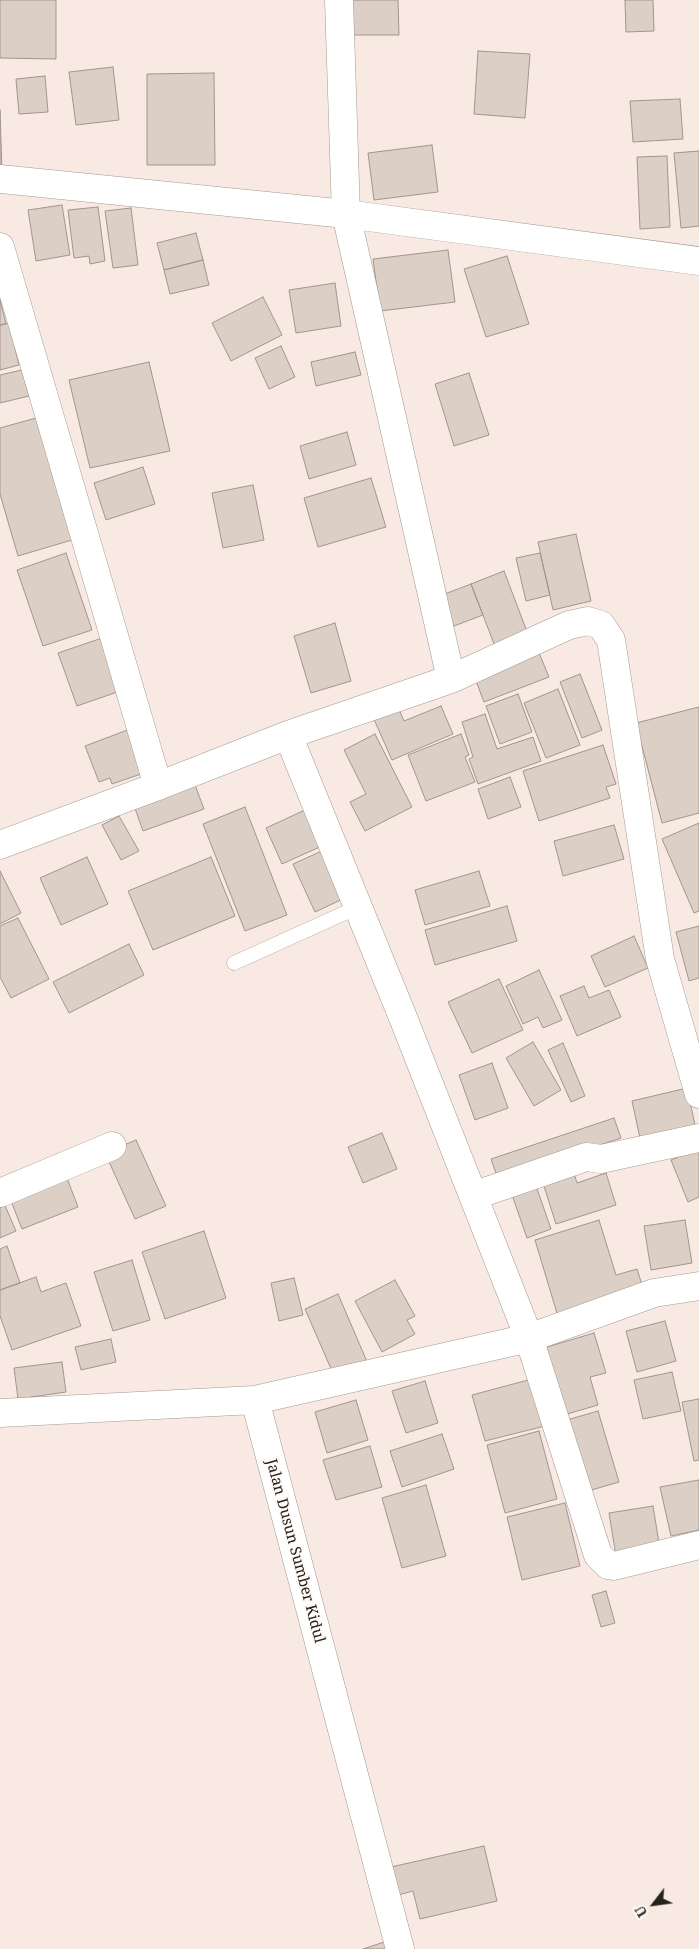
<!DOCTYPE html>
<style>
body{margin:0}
#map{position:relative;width:699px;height:1949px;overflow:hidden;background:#f8eae2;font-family:"Noto Serif",serif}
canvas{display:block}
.north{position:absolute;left:629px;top:1879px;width:50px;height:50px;-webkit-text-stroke:4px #fff9f6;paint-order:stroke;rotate:240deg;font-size:14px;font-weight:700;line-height:20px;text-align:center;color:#25211d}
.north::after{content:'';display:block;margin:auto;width:18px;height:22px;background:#25211d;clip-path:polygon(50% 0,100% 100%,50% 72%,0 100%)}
</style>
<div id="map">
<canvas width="699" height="1949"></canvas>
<div class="north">U</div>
</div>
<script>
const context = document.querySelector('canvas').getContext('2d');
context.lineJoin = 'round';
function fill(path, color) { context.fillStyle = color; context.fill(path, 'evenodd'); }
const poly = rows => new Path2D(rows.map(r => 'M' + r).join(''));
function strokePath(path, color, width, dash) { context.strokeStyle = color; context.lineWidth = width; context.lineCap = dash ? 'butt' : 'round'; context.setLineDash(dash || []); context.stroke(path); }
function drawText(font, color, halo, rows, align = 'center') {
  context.font = font + ' "Noto Serif",serif'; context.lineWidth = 4; context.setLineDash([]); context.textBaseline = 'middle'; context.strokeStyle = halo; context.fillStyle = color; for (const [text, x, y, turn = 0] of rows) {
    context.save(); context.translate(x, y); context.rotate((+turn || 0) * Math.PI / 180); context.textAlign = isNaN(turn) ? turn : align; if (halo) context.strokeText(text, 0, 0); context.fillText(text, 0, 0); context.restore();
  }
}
const building = poly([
 [0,0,56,0,56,59,0,58,0,0],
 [345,0,398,0,399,35,346,35,345,0],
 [625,0,653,0,654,31,626,32,625,0],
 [478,51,530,54,525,118,474,114,478,51],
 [113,67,119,120,76,125,69,72,113,67],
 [214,73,215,165,147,165,147,74,214,73],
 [45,76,48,112,19,114,16,79,45,76],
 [680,99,683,139,633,142,630,101,680,99],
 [0,110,2,172,0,172,0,110],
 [432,145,438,192,374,200,368,153,432,145],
 [699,151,699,226,681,228,674,153,699,151],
 [667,156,670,227,640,229,637,157,667,156],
 [62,205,70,255,36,261,28,210,62,205],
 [98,207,105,261,90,264,89,256,74,258,68,210,98,207],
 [131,208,138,265,113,268,105,211,131,208],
 [196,233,203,260,164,270,157,243,196,233],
 [448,250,455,302,380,311,373,259,448,250],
 [507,256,529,324,486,337,464,269,507,256],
 [203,260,209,285,170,294,164,270,203,260],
 [335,283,341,326,296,333,289,290,335,283],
 [263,297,282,335,231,361,212,323,263,297],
 [0,300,6,324,0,325,0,300],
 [9,323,19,365,0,370,0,325,9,323],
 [281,346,295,377,269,389,255,358,281,346],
 [355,352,361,375,316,386,311,362,355,352],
 [149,362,170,451,90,468,69,380,149,362],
 [22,370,29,396,0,403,0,375,22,370],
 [469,373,489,435,454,446,435,384,469,373],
 [36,418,72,540,18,556,0,494,0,428,36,418],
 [347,432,356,465,309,479,300,446,347,432],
 [143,467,155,504,106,520,94,483,143,467],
 [371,478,386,527,318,547,304,498,371,478],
 [253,485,264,540,223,548,212,493,253,485],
 [576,534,591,601,553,610,538,542,576,534],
 [66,553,92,630,43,646,17,570,66,553],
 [540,553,550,595,526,601,516,558,540,553],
 [504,571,529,637,496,649,471,584,504,571],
 [471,584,483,615,454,626,442,595,471,584],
 [335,623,351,681,311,693,294,636,335,623],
 [108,636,126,689,77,706,58,653,108,636],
 [537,648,549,677,484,702,473,673,537,648],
 [580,674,602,730,582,738,560,682,580,674],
 [558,689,580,745,546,758,524,703,558,689],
 [518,694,532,732,500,744,486,706,518,694],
 [441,706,453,734,392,760,373,717,398,707,404,721,441,706],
 [699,707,699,813,662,823,636,723,699,707],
 [485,714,497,749,533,737,541,761,478,784,469,759,473,757,462,722,485,714],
 [130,729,147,772,112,784,110,778,99,782,85,746,130,729],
 [375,734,412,807,365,831,350,802,366,794,344,750,375,734],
 [461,734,469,755,465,757,475,782,426,801,408,755,461,734],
 [603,745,616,784,606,787,610,798,539,821,523,771,603,745],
 [192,777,204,809,143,831,132,800,192,777],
 [510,777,521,807,488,819,478,789,510,777],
 [245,807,287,915,245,931,203,824,245,807],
 [305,810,322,846,282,864,266,828,305,810],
 [119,816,139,851,121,860,102,825,119,816],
 [699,823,699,911,694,913,662,839,699,823],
 [614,825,624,859,563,876,554,841,614,825],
 [324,850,347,897,315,912,293,864,324,850],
 [87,857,108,904,61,925,40,878,87,857],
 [211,857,235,916,153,950,128,891,211,857],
 [0,871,21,913,0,924,0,871],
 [479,871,490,906,425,925,415,890,479,871],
 [507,906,517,941,435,965,425,930,507,906],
 [18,918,49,979,11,998,0,977,0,926,18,918],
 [699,926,699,978,689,981,676,932,699,926],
 [634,936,648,968,605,987,591,956,634,936],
 [129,944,144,975,69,1013,53,982,129,944],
 [539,970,562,1020,543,1028,538,1017,523,1024,506,986,539,970],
 [499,979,523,1030,472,1053,448,1002,499,979],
 [584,986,589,998,609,990,621,1017,577,1036,560,996,584,986],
 [533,1042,561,1090,534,1106,506,1058,533,1042],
 [563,1043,585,1096,571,1102,548,1050,563,1043],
 [492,1063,508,1108,475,1120,459,1075,492,1063],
 [687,1088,695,1125,640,1138,632,1101,687,1088],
 [614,1118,621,1138,498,1179,491,1159,614,1118],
 [382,1133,397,1169,363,1183,348,1147,382,1133],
 [136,1140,166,1206,135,1219,105,1153,136,1140],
 [699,1148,699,1197,688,1202,671,1160,699,1148],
 [573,1170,577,1183,606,1173,616,1205,556,1224,542,1180,573,1170],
 [67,1178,78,1207,22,1229,11,1201,67,1178],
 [535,1183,551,1229,527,1238,511,1192,535,1183],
 [3,1201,16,1231,0,1238,0,1202,3,1201],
 [599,1220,616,1275,637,1269,645,1294,559,1320,535,1240,599,1220],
 [685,1220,692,1263,651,1270,644,1226,685,1220],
 [204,1231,226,1298,165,1319,142,1252,204,1231],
 [7,1246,20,1283,0,1290,0,1249,7,1246],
 [132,1260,150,1320,113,1331,94,1272,132,1260],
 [36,1277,41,1292,66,1283,81,1326,12,1350,0,1316,0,1290,36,1277],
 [294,1278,303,1315,279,1321,271,1283,294,1278],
 [395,1280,415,1316,407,1320,415,1334,382,1352,355,1301,395,1280],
 [338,1294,368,1364,335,1378,305,1309,338,1294],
 [665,1321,676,1361,637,1372,626,1331,665,1321],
 [594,1333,606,1373,590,1377,598,1405,557,1417,537,1350,594,1333],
 [111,1339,116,1362,81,1370,75,1347,111,1339],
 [62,1362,66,1392,18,1399,14,1368,62,1362],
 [672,1372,681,1411,643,1419,634,1380,672,1372],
 [532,1379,545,1426,485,1441,472,1395,532,1379],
 [425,1381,438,1423,406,1433,392,1391,425,1381],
 [699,1399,699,1460,694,1461,682,1402,699,1399],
 [356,1400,368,1440,327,1453,315,1412,356,1400],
 [598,1411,619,1482,581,1493,560,1422,598,1411],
 [539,1431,557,1499,505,1513,487,1445,539,1431],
 [442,1434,454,1469,402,1487,390,1451,442,1434],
 [370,1446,382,1487,336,1500,323,1460,370,1446],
 [699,1480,699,1530,671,1536,660,1487,699,1480],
 [426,1485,446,1556,402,1568,382,1498,426,1485],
 [565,1503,580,1566,522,1580,507,1517,565,1503],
 [653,1506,660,1549,616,1556,609,1513,653,1506],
 [606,1591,615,1623,601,1627,592,1595,606,1591],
 [484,1846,497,1901,420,1919,413,1891,398,1895,391,1867,484,1846],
 [390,1940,393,1949,363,1949,390,1940]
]);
fill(building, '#dccfc6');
strokePath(building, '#a1958d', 1);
const service = poly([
 [234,963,358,907]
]);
const minor = poly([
 [339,0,346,214,451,679],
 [0,179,346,214,699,261],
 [0,247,158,786],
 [288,735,404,1020,529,1338,598,1555,608,1565,614,1566,699,1545],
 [0,845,158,786,288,735,451,679,569,625,588,621,601,625,611,640,660,959,699,1094],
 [0,1193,112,1146],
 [473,1196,586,1157,601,1159,699,1138],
 [255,1400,400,1949],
 [0,1413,255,1400,529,1338,654,1293,699,1286]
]);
strokePath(service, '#a59991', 15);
strokePath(minor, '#a59991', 29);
strokePath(service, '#fff', 14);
strokePath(minor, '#fff', 28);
drawText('15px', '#25211d', '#fff9f6', [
 ["Jalan Dusun Sumber Kidul",295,1551,75]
]);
</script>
